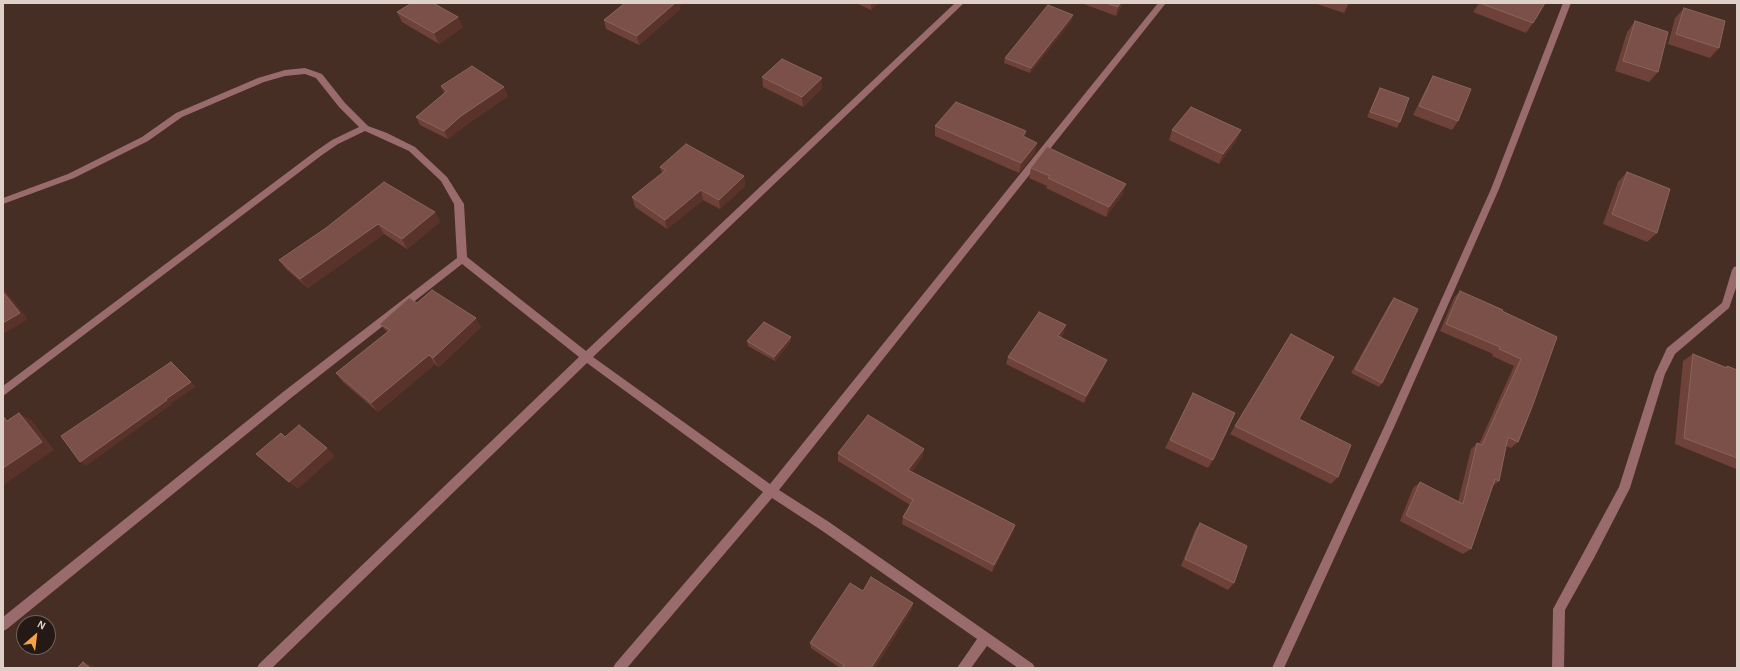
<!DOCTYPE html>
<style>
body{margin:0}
#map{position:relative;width:1740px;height:671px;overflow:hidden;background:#462e24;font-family:"Alegreya Sans",sans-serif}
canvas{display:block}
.frame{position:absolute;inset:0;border:4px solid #dfcfc9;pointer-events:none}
.north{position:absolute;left:16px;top:615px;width:40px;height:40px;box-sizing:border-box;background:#251915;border:1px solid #6f625d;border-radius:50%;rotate:28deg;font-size:11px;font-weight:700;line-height:16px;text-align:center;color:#dfcfc9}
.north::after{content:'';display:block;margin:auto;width:14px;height:18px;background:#f6a248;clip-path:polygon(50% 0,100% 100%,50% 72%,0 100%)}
</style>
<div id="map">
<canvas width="1740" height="671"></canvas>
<div class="frame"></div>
<div class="north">N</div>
</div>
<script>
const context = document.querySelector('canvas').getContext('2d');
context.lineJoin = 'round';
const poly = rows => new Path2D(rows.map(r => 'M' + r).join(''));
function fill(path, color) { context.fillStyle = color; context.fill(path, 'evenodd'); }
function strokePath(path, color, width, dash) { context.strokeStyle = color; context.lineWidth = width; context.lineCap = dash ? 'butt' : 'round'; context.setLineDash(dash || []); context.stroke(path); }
fill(poly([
 [955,3,964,3,593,357,770,484,1158,3,1166,3,779,490,829,522,1033,664,1035,668,1018,668,987,646,971,668,957,668,977,639,821,530,772,498,627,668,613,668,615,664,763,492,587,363,272,668,257,668,259,664,579,357,462,264,291,398,7,629,3,631,3,617,283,392,457,258,454,204,441,181,409,151,365,131,338,144,322,155,3,396,3,386,316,151,332,140,359,127,339,107,316,78,305,74,285,76,264,82,182,117,148,141,74,178,3,204,3,198,68,174,142,137,176,113,258,78,285,70,305,68,322,74,345,103,368,126,387,133,415,147,447,177,464,204,467,257,586,351,955,3],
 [1563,3,1571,3,1499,189,1395,425,1284,668,1272,668,1385,425,1491,189,1563,3],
 [1737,266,1737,285,1729,308,1675,354,1665,374,1630,488,1594,558,1565,610,1564,668,1552,668,1553,609,1619,487,1655,374,1667,348,1722,303,1732,270,1734,267,1737,266]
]), '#996b6c');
fill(poly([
 [625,3,683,3,679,6,680,9,639,45,606,29,604,20],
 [856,3,878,3,871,10],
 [1081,3,1123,3,1116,16],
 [1314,3,1349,3,1344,13],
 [1479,3,1545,3,1533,23,1526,33,1473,12],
 [1684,8,1719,48,1710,58,1668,44,1675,18],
 [397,12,463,27,439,44,402,22],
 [1072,20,1030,73,1004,63,1005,58],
 [1635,21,1658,72,1649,82,1615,71,1627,32],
 [1433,76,1458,121,1452,130,1413,115,1428,85],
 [762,77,822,78,822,88,803,107,763,87],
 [441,86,508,96,466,125,448,139,420,125,416,117,444,93],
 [1380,88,1400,122,1397,128,1367,117,1377,94],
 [935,126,1025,137,1035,153,1019,173,935,136],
 [1172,130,1237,140,1219,164,1169,140],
 [660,167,744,176,745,186,720,209,703,200,667,229,635,207,632,197,662,173],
 [1031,168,1123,194,1106,217,1046,188,1047,186,1029,178],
 [1627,172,1657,233,1647,242,1603,224,1618,182],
 [435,212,440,222,407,249,384,234,308,288,287,270,279,260,326,228],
 [1460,291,1557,337,1518,442,1511,448,1506,446,1499,481,1493,486,1471,549,1463,554,1400,521,1413,488,1420,482,1458,502,1471,449,1477,443,1479,444,1514,366,1492,356,1493,354,1440,331,1454,298],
 [1394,298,1382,383,1379,387,1351,373,1390,303],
 [417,303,481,327,439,367,435,364,378,412,343,382,336,373,387,332,380,324],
 [1064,332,1061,338,1104,367,1084,403,1006,364,1008,357],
 [1291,334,1299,419,1338,477,1331,484,1230,434],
 [747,341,791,341,775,361,748,346],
 [1693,354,1725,367,1727,366,1737,370,1737,469,1736,469,1675,444,1683,361],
 [1193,393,1213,460,1208,468,1165,448],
 [838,453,923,456,912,472,1015,525,1013,532,992,572,902,524,903,517,910,505,838,461],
 [1200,523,1234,583,1228,590,1181,566,1195,530],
 [863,591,912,609,875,668,840,668,811,648,810,643]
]), '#6e4139');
fill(poly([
 [675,3,683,3,679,6,680,9,639,45,637,36],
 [873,3,878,3,871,10,871,4],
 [1120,3,1123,3,1116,16,1118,7],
 [1073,15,1072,20,1030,73,1031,68],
 [458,17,463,27,439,44,434,33],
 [822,78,822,88,803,107,802,97],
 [504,87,508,96,466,125,448,139,444,131,461,116],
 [1241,130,1237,140,1219,164,1223,154],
 [1026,131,1025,141,1023,136],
 [1037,143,1035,153,1019,173,1021,163],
 [744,176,745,186,720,209,719,200],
 [1126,184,1123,194,1106,217,1109,207],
 [701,190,703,200,667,229,665,220],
 [435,212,440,222,407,249,402,239],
 [378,224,384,234,308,288,300,279],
 [3,288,28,319,3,334],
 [476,318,481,327,439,367,433,358],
 [1066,325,1064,332,1056,344,1058,336],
 [791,337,791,341,775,361,774,357],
 [429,355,435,364,378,412,371,403],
 [1107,360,1104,367,1084,403,1086,396],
 [171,362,196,387,171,403,172,404,86,466,80,462,166,399],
 [19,413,32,421,54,450,9,481,3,486,3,468],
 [327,448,335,456,298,489,289,482],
 [924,449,923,456,908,478,908,470],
 [1015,525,1013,532,992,572,994,565],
 [913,603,912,609,875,668,871,668],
 [83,662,96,667,97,668,90,668]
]), '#59332a');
const building = poly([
 [412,3,433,3,458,17,434,33,397,12,412,3],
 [625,3,675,3,637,36,604,20,625,3],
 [1106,3,1120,3,1118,7,1106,3],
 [1480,3,1545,3,1533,23,1480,3],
 [1048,5,1073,15,1031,68,1005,58,1048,5],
 [1684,8,1725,21,1719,48,1676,34,1684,8],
 [1635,21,1668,32,1658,72,1623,61,1635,21],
 [782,59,822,78,802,97,762,77,782,59],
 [472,66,504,87,461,116,444,131,416,117,447,91,441,86,472,66],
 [1433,76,1471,89,1458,121,1419,106,1433,76],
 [1380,88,1409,98,1400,122,1370,112,1380,88],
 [956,102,1026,131,1023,136,1037,143,1021,163,935,126,956,102],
 [1191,107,1241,130,1223,154,1172,130,1191,107],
 [686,144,744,176,719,200,701,190,665,220,632,197,666,170,660,167,686,144],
 [1047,147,1126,184,1109,207,1048,178,1050,176,1031,168,1047,147],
 [1627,172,1670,189,1657,233,1612,214,1627,172],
 [384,182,435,212,402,239,378,224,300,279,279,260,326,228,384,182],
 [432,290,476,318,433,358,429,355,371,403,336,373,390,330,380,324,409,298,417,303,432,290],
 [1460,291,1503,310,1502,311,1557,337,1532,407,1518,442,1508,437,1499,481,1495,479,1471,549,1406,515,1420,482,1463,504,1477,443,1482,445,1521,359,1499,349,1500,347,1446,324,1460,291],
 [3,292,20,313,3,323,3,292],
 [1394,298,1418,309,1382,383,1355,369,1394,298],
 [1039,312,1066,325,1058,336,1107,360,1086,396,1008,357,1039,312],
 [764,322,791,337,774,357,747,341,764,322],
 [1291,334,1334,357,1299,419,1351,445,1338,477,1235,426,1291,334],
 [1693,354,1727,368,1727,366,1737,370,1737,458,1684,438,1693,354],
 [171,362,191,382,166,399,167,400,80,462,61,436,171,362],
 [1193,393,1235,413,1213,460,1170,440,1193,393],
 [19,413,42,442,3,468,3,416,7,421,19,413],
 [868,415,924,449,908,470,1015,525,994,565,903,517,913,500,838,453,868,415],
 [299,425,327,448,289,482,256,454,281,433,285,437,299,425],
 [1200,523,1247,546,1234,583,1185,559,1200,523],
 [871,577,913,603,871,668,842,668,844,665,810,643,850,583,863,591,871,577],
 [83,662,90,668,77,668,83,662]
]);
fill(building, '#7b5048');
strokePath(building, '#8a645c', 1);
</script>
